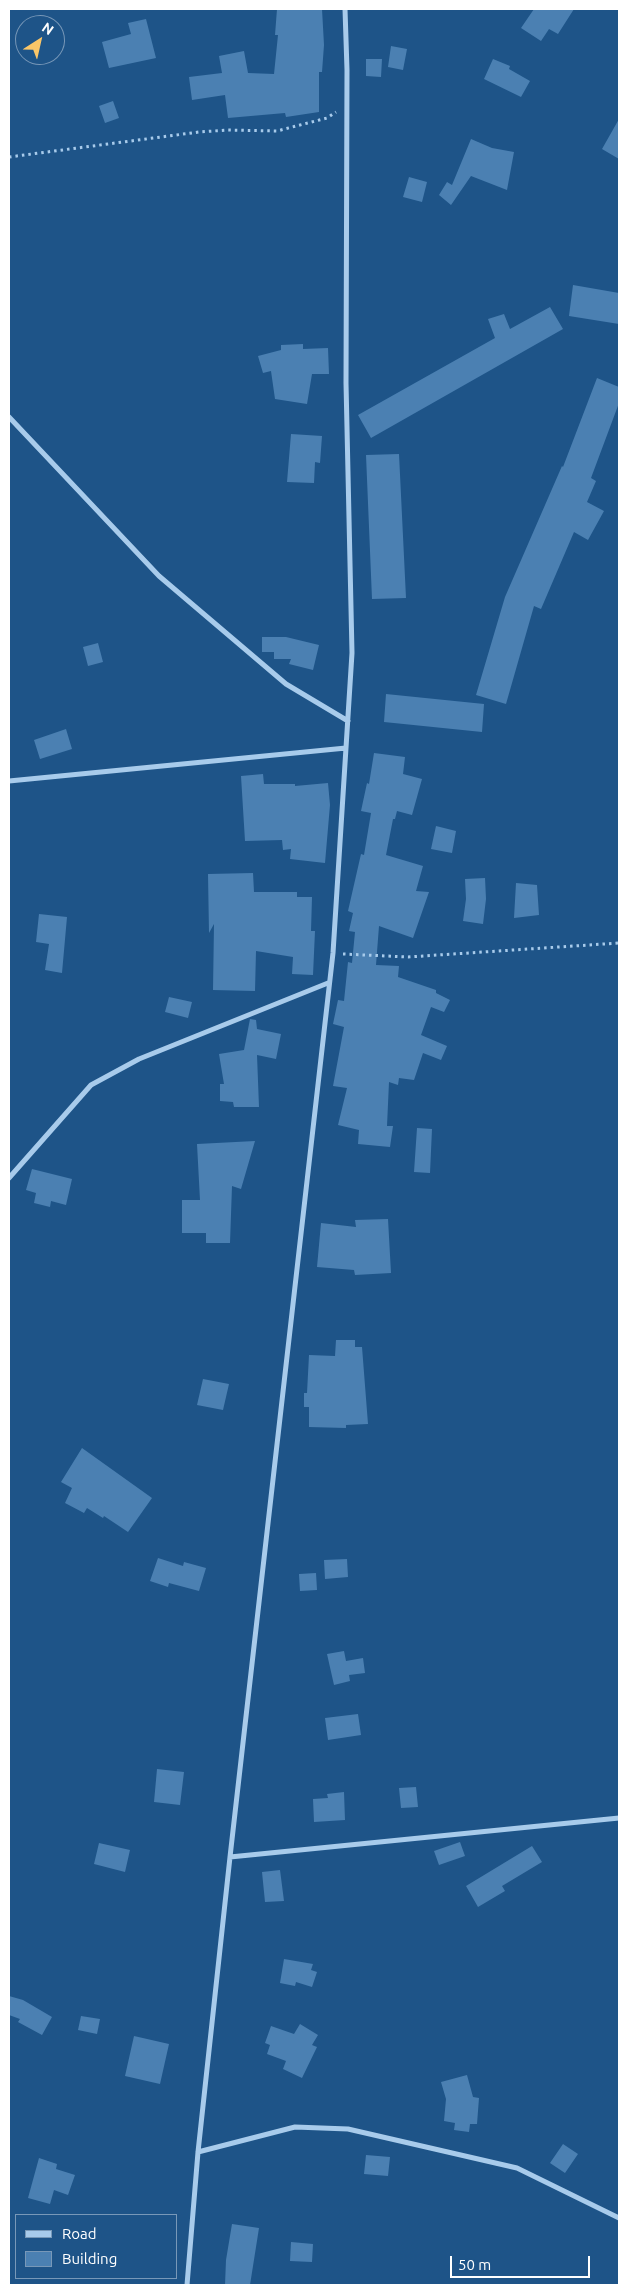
<!DOCTYPE html>
<style>
body{margin:0}
#map{position:relative;width:628px;height:2294px;overflow:hidden;background:#1e5488;font-family:Ubuntu,sans-serif}
canvas{display:block}
.frame{position:absolute;inset:0;border:10px solid #fff;pointer-events:none}
.legend{position:absolute;left:15px;top:2214px;width:162px;height:65px;box-sizing:border-box;background:#1e5488;border:1px solid #7898b8;margin:0;padding:6px 9px;list-style:none;font-size:15px;color:#fff}
.legend li{display:flex;align-items:center;gap:10px;height:25px}
.legend b{width:25px;border:1px solid #7898b8}
.north{position:absolute;left:15px;top:15px;width:50px;height:50px;box-sizing:border-box;background:#1e5488;border:1px solid #7898b8;border-radius:50%;rotate:35deg;font-size:14px;font-weight:700;line-height:20px;text-align:center;color:#fff}
.north::after{content:'';display:block;margin:auto;width:18px;height:22px;background:#fac668;clip-path:polygon(50% 0,100% 100%,50% 72%,0 100%)}
.scale{position:absolute;left:450px;top:2256px;width:140px;height:22px;box-sizing:border-box;border:2px solid #fff;border-top:0;padding-left:6px;font-size:15px;line-height:18px;white-space:nowrap;color:#fff;-webkit-text-stroke:4px #1e5488;paint-order:stroke}
</style>
<div id="map">
<canvas width="628" height="2294"></canvas>
<div class="frame"></div>
<ul class="legend">
<li><b style="height:6px;background:#a8cbeb"></b>Road</li>
<li><b style="height:14px;background:#4b80b2"></b>Building</li>
</ul>
<div class="north">N</div>
<div class="scale">50 m</div>
</div>
<script>
const context = document.querySelector('canvas').getContext('2d');
context.lineJoin = 'round';
function fill(path, color) { context.fillStyle = color; context.fill(path, 'evenodd'); }
const poly = rows => new Path2D(rows.map(r => 'M' + r).join(''));
function strokePath(path, color, width, dash) { context.strokeStyle = color; context.lineWidth = width; context.lineCap = dash ? 'butt' : 'round'; context.setLineDash(dash || []); context.stroke(path); }
fill(poly([
 [277,9,322,9,324,45,322,72,319,72,319,112,286,117,285,113,228,118,225,95,192,100,189,77,222,73,219,56,244,51,248,73,274,74,278,35,275,35],
 [534,9,574,9,558,34,549,29,541,41,521,28],
 [146,19,156,58,109,68,102,42,131,34,128,23],
 [391,46,407,49,403,70,388,67],
 [366,59,382,59,381,77,366,76],
 [493,59,510,66,509,69,530,81,521,97,484,79],
 [113,101,119,118,105,123,99,106],
 [619,119,619,159,602,149],
 [471,139,492,148,514,152,507,190,471,176,451,205,439,195,447,182,452,185],
 [409,177,427,182,422,202,403,197],
 [573,285,619,293,619,324,569,316],
 [550,307,563,329,371,438,358,415,495,338,488,319,504,314,510,329],
 [303,344,303,349,328,348,329,374,312,374,307,404,275,399,271,371,263,373,258,356,281,350,281,345],
 [597,378,619,387,619,403,591,478,596,481,587,502,604,511,588,540,574,532,541,609,534,606,506,704,476,695,505,597,562,466,563,467],
 [291,434,322,436,320,463,315,462,314,483,287,482],
 [399,454,406,598,372,599,366,455],
 [262,637,286,637,319,645,313,670,289,664,291,659,274,659,274,652,262,652],
 [98,643,103,662,88,666,83,647],
 [386,694,484,704,482,732,384,722],
 [66,729,72,749,40,759,34,740],
 [374,753,405,757,403,774,422,779,412,815,397,811,395,819,393,819,386,855,423,866,416,891,429,892,413,938,379,926,376,965,399,966,398,977,436,990,436,993,450,1000,444,1012,431,1007,421,1035,447,1046,441,1060,423,1053,414,1080,399,1078,398,1085,389,1082,387,1126,393,1126,390,1147,358,1144,359,1130,338,1125,347,1088,333,1086,344,1027,333,1024,338,1000,344,1001,348,962,352,963,355,932,349,931,353,913,348,911,361,854,364,855,371,813,361,811,367,783,369,784],
 [263,774,264,784,295,784,295,786,328,783,330,805,325,863,290,859,291,849,283,850,282,840,245,841,241,776],
 [436,826,456,831,452,853,431,849],
 [253,873,254,892,297,892,297,897,312,897,311,931,315,931,313,975,292,974,293,957,256,951,255,991,213,990,214,924,209,933,208,874],
 [485,878,486,899,483,924,463,921,466,899,465,879],
 [516,883,537,885,539,915,514,918],
 [39,914,67,917,62,973,45,970,49,944,36,942],
 [169,997,192,1002,188,1018,165,1012],
 [250,1019,256,1020,257,1029,281,1034,276,1059,257,1055,259,1107,234,1107,233,1102,220,1101,220,1084,224,1084,219,1054,244,1050],
 [417,1128,432,1129,430,1173,414,1172],
 [255,1141,241,1189,232,1186,230,1243,206,1243,206,1233,182,1233,182,1200,200,1200,197,1144],
 [32,1169,72,1179,66,1205,51,1201,50,1207,34,1203,36,1193,26,1190],
 [388,1219,391,1273,355,1275,354,1270,317,1267,321,1223,356,1227,355,1220],
 [336,1340,355,1340,355,1347,362,1347,368,1424,346,1425,346,1428,309,1427,309,1407,304,1407,304,1393,307,1393,309,1355,335,1356],
 [203,1379,229,1384,223,1410,197,1405],
 [82,1448,152,1498,128,1532,104,1516,103,1518,87,1508,84,1513,65,1503,72,1488,61,1482],
 [158,1558,183,1566,184,1562,206,1568,199,1591,169,1583,168,1587,150,1581],
 [347,1559,348,1577,325,1579,324,1560],
 [316,1573,317,1590,300,1591,299,1574],
 [344,1651,346,1661,363,1658,365,1673,349,1675,350,1681,334,1685,327,1654],
 [358,1714,361,1735,328,1740,325,1718],
 [157,1769,184,1772,180,1805,154,1802],
 [416,1787,418,1807,401,1808,399,1788],
 [344,1792,345,1820,314,1822,313,1799,328,1798,327,1794],
 [460,1842,465,1856,439,1865,434,1851],
 [99,1843,130,1850,125,1872,94,1864],
 [532,1846,542,1862,502,1886,505,1891,478,1907,466,1886],
 [280,1870,284,1901,265,1902,262,1872],
 [284,1959,313,1964,311,1970,317,1972,312,1987,296,1982,295,1986,280,1983],
 [9,1996,23,2000,52,2017,42,2035,18,2022,20,2019,9,2015],
 [81,2016,100,2019,97,2034,78,2030],
 [300,2024,318,2035,312,2045,317,2047,302,2078,283,2069,286,2061,267,2054,270,2045,265,2043,271,2026,294,2034],
 [134,2036,169,2044,160,2084,125,2076],
 [467,2075,473,2097,479,2098,477,2124,470,2124,469,2132,454,2130,455,2123,444,2121,446,2099,441,2082],
 [563,2144,578,2154,565,2173,550,2163],
 [366,2155,390,2157,388,2176,364,2174],
 [39,2158,57,2164,56,2169,75,2175,68,2195,54,2190,50,2204,28,2198],
 [232,2224,259,2228,250,2285,225,2285,226,2260],
 [291,2242,313,2244,312,2262,290,2261]
]), '#4b80b2');
strokePath(poly([
 [9,157,199,132,228,130,277,131,327,118,336,112],
 [343,954,408,957,619,943]
]), '#a8cbeb', 3, [2.5, 4]);
strokePath(poly([
 [9,417,159,576,286,684,348,721],
 [9,781,346,748],
 [9,1178,91,1085,139,1059,328,983],
 [230,1857,619,1818],
 [198,2152,295,2127,348,2129,517,2168,619,2218],
 [187,2285,198,2152,230,1857,333,953,352,653,346,383,347,70,345,9]
]), '#a8cbeb', 5);
</script>
